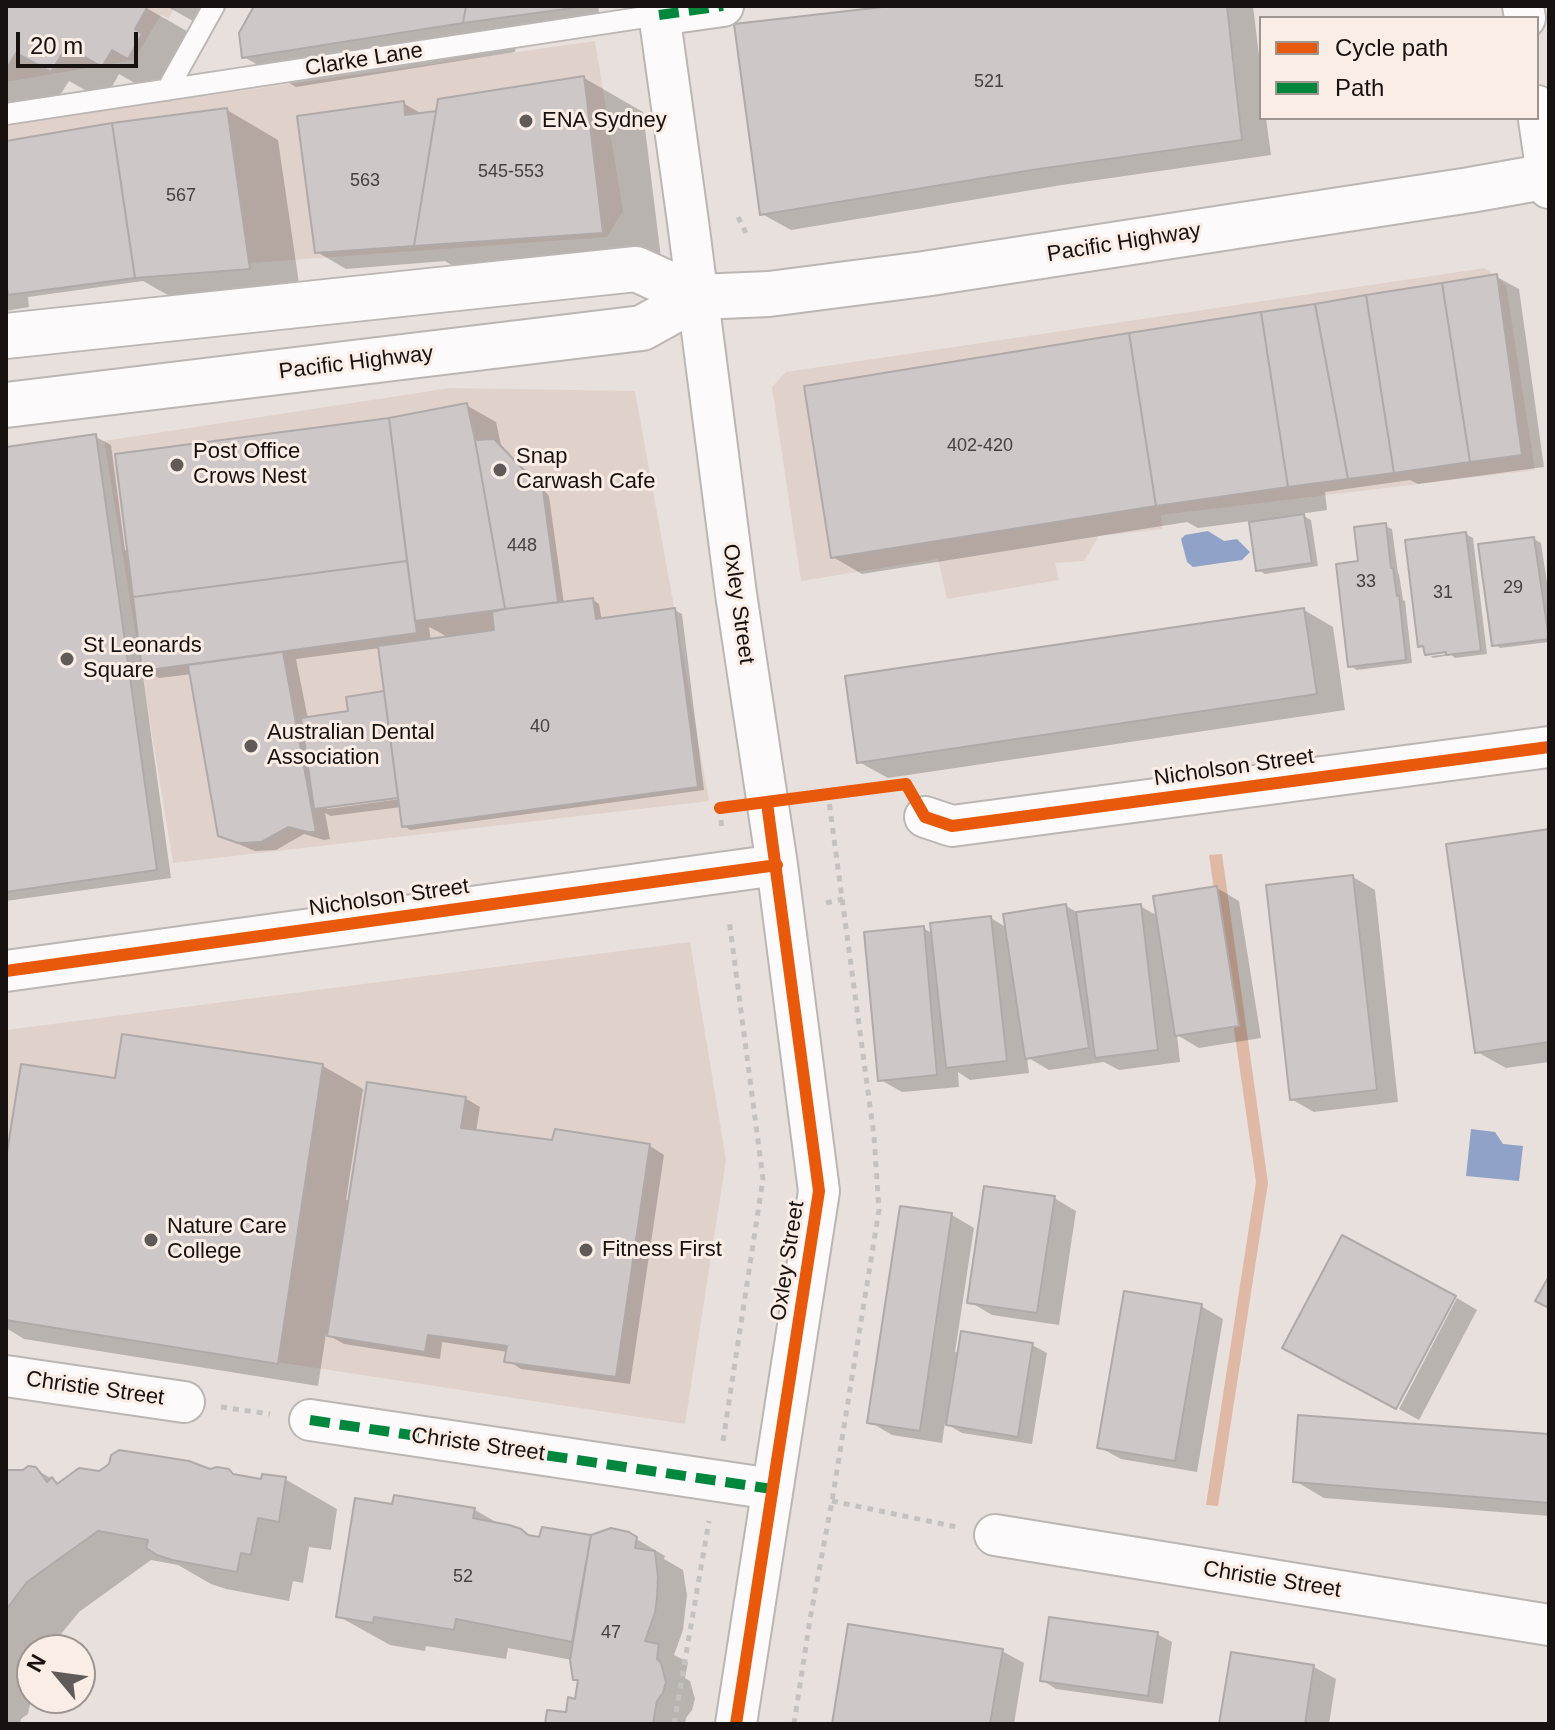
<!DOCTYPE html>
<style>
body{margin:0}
#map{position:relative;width:1555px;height:1730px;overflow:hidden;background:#e8e0dd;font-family:Arial,sans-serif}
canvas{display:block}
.frame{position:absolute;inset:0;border:8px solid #171210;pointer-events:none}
.legend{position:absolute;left:1259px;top:16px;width:280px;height:104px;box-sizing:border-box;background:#f9ede6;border:2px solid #9f9590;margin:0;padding:10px 14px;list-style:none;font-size:24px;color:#171210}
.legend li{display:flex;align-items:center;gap:16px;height:40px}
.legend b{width:40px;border:2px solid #9f9590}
.north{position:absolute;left:16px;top:1634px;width:80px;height:80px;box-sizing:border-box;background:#f9ede6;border:2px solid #9f9590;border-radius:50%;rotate:299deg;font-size:22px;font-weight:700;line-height:32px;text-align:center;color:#171210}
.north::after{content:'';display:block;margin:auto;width:28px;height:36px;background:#605a58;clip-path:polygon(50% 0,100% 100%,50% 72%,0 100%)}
.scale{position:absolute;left:16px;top:32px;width:122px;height:36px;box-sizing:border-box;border:4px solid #171210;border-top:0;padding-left:10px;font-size:24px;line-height:28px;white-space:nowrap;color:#171210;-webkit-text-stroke:6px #f9ede6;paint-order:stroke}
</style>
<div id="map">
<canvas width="1555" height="1730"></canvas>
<div class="frame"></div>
<ul class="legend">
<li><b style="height:10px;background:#e8590c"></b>Cycle path</li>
<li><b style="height:10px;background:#00873e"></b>Path</li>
</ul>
<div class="north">N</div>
<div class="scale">20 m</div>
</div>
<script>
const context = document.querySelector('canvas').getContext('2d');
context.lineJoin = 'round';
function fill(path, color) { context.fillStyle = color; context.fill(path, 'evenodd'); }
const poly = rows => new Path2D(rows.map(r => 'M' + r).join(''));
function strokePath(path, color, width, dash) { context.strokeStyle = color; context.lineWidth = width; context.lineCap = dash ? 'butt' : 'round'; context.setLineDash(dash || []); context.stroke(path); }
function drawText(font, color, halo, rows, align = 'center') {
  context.font = font + ' Arial,sans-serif'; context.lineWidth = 6; context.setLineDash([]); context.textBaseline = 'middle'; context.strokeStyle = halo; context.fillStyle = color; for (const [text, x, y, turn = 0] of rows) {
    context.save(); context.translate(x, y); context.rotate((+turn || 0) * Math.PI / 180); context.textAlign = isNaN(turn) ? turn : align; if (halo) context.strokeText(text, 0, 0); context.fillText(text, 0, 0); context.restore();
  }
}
fill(poly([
 [6,6,175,6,169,18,161,15,134,60,6,82],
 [595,41,623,211,607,237,140,271,6,290,6,124],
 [1485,268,1506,285,1535,470,1161,515,1162,529,1099,536,1084,561,1055,563,1059,580,947,599,938,559,801,581,772,387,786,372],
 [450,388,635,391,709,801,173,863,104,441],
 [690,942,726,1160,685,1424,6,1321,6,1030]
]), '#e1d1cb');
fill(poly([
 [1222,854,1268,1183,1218,1506,1206,1505,1256,1182,1209,855]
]), '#dfb9a5');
fill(poly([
 [1208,531,1224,541,1237,539,1250,552,1242,560,1193,567,1187,562,1181,539,1185,535],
 [1471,1129,1495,1132,1503,1144,1523,1146,1519,1181,1466,1176]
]), '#90a2c7');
fill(poly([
 [6,6,143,6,199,38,185,61,193,65,181,87,155,95,119,74,104,101,69,81,55,103,6,120],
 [166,6,202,6,193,21],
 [257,6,598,6,601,24,518,35,515,52,296,87,244,57],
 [908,6,1253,6,1261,72,1261,118,1266,118,1271,155,1062,185,791,230,762,214],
 [584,78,643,112,662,266,475,279,445,261,346,269,317,252,403,103,424,115,438,113],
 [227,110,278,140,301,297,189,307,143,281,28,297,29,307,6,311,6,143],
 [1497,277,1519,289,1544,467,1418,484,1410,480,1325,492,1327,510,1300,514,1311,520,1318,566,1265,574,1258,570,1251,521,1198,528,1187,522,862,574,833,557],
 [466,405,496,422,501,445,549,496,564,604,593,600,599,604,602,621,675,610,682,614,704,790,410,830,404,826,401,807,331,816,325,813,330,839,324,840,304,834,276,850,255,851,236,843,220,834,192,674,159,678,142,669,171,878,6,901,6,450,96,437,111,445,125,550,129,549,117,456,391,420],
 [429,627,437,631,449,638,431,641],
 [380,648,386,693,350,713,308,719,296,659],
 [407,795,408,798,327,809,327,805],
 [1385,526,1392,529,1398,573,1399,574,1403,600,1405,601,1412,663,1357,670,1350,666,1360,563],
 [1466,534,1473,538,1487,654,1455,658,1451,655,1433,658,1431,656,1456,653,1456,649,1430,652,1430,656,1426,654,1426,649,1420,646],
 [1534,539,1541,543,1549,596,1549,642,1500,648,1494,644],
 [1304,610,1333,627,1345,710,888,778,859,762],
 [1549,831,1549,1062,1506,1068,1477,1052],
 [1353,877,1375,890,1398,1102,1314,1112,1291,1099],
 [1217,888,1239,901,1261,1038,1199,1048,1177,1035,1180,1062,1119,1070,1104,1062,1049,1070,1027,1057,1029,1073,970,1080,958,1072,959,1087,902,1092,879,1079,923,928,933,934,991,918,1007,928,1066,906,1080,914,1140,906,1158,916],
 [323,1066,363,1089,346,1200,350,1200,465,1098,480,1107,476,1132,553,1142,556,1131,650,1146,664,1155,630,1384,521,1369,507,1360,508,1352,442,1342,440,1359,344,1344,326,1334,318,1386,24,1339,6,1328,6,1169,117,1081],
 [1054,1198,1076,1211,1059,1325,992,1315,970,1302],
 [952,1215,974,1228,955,1352,1032,1345,1047,1353,1032,1444,962,1433,945,1423,942,1443,892,1435,870,1422],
 [1457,1298,1477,1310,1419,1420,1399,1409],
 [1201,1306,1223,1319,1197,1472,1121,1459,1099,1447],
 [1549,1436,1549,1516,1324,1498,1295,1481],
 [35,1469,61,1484,100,1473,228,1471,238,1477,263,1481,285,1479,337,1509,331,1550,309,1547,303,1583,293,1581,289,1601,226,1589,211,1584,178,1565,151,1560,79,1612,48,1650,32,1650,32,1695,28,1714,21,1719,20,1724,6,1724,6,1472],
 [393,1507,475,1510,503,1526,541,1539,543,1529,591,1537,628,1534,665,1556,664,1559,683,1570,687,1595,683,1630,674,1655,688,1662,685,1678,690,1681,695,1699,692,1710,686,1718,685,1724,547,1724,568,1715,577,1701,580,1681,572,1660,508,1648,506,1659,426,1646,425,1651,390,1645,338,1616],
 [1157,1634,1172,1642,1163,1704,1056,1689,1042,1680],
 [1002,1651,1024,1663,1014,1724,836,1724],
 [1314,1667,1336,1679,1329,1724,1221,1724]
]), '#0003');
const building = poly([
 [6,6,148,6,135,29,142,34,128,59,112,50,102,67,67,46,51,72,16,53,6,70,6,6],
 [254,6,466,6,463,23,242,58,239,33,254,6],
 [466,6,572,6,573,8,463,23,466,6],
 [891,6,1227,6,1242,140,1032,170,760,215,734,24,891,6],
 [584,76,603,233,414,246,438,99,584,76],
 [404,101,405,115,436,111,414,246,315,253,297,116,404,101],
 [227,108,250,269,135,278,112,123,227,108],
 [112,123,135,278,8,295,6,282,6,141,112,123],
 [1497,274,1522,455,1470,462,1442,283,1497,274],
 [1442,283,1470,462,1394,473,1366,295,1442,283],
 [1366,295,1394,473,1348,479,1315,304,1366,295],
 [1315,304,1348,479,1288,487,1261,312,1315,304],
 [1261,312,1288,487,1156,506,1129,333,1261,312],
 [1129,333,1156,506,831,558,804,386,1129,333],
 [467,403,475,440,505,609,415,621,389,418,467,403],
 [389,418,407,561,133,597,115,454,389,418],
 [96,434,157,870,6,892,6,447,96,434],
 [494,439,543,490,558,602,505,609,475,440,494,439],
 [1304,514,1312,563,1256,571,1249,522,1304,514],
 [1386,523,1391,568,1393,568,1397,596,1399,595,1406,660,1348,667,1336,564,1358,561,1354,527,1386,523],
 [1466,532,1481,651,1446,655,1446,652,1425,655,1423,646,1418,647,1405,540,1466,532],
 [1534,537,1549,639,1492,646,1478,544,1534,537],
 [407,561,417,633,142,671,133,597,407,561],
 [593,598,596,619,675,608,698,787,402,827,378,646,494,630,492,612,505,609,593,598],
 [1304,608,1317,694,857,763,845,676,1304,608],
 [283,652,316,832,308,832,288,827,261,842,238,843,218,836,188,665,283,652],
 [384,691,398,798,314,809,301,718,348,711,346,697,384,691],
 [1549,829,1549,1042,1475,1053,1446,844,1549,829],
 [1353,875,1377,1090,1290,1100,1266,885,1353,875],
 [1217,886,1239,1026,1175,1036,1153,896,1217,886],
 [1066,904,1089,1048,1025,1059,1003,914,1066,904],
 [1141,904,1158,1050,1095,1058,1076,912,1141,904],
 [991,916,1007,1061,946,1068,930,923,991,916],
 [924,926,937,1075,878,1081,864,932,924,926],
 [122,1034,323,1064,278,1364,6,1320,6,1159,21,1064,115,1078,122,1034],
 [367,1082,466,1097,461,1128,552,1140,555,1129,650,1144,616,1377,504,1362,507,1346,428,1335,425,1352,327,1336,367,1082],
 [984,1186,1055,1196,1037,1313,967,1303,984,1186],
 [900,1206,952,1213,920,1431,867,1423,900,1206],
 [1342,1235,1456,1296,1396,1409,1282,1348,1342,1235],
 [1549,1276,1549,1308,1535,1301,1549,1276],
 [1124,1291,1202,1304,1175,1461,1097,1448,1124,1291],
 [961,1331,1033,1343,1018,1437,946,1425,961,1331],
 [1298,1415,1549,1434,1549,1503,1293,1482,1298,1415],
 [119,1450,189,1461,210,1469,217,1467,229,1469,233,1474,261,1479,262,1474,286,1477,279,1522,258,1518,251,1555,241,1553,237,1572,172,1560,157,1555,146,1548,148,1540,98,1531,27,1582,6,1610,6,1470,23,1470,28,1466,36,1467,47,1482,52,1477,57,1484,79,1468,99,1471,109,1464,111,1455,119,1450],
 [394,1495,475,1508,473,1518,509,1525,521,1529,528,1535,539,1537,542,1527,591,1535,572,1642,456,1619,454,1630,374,1617,373,1623,336,1617,355,1498,392,1504,394,1495],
 [611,1528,629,1532,637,1537,635,1548,655,1551,658,1577,657,1598,655,1613,645,1641,659,1644,657,1659,661,1663,666,1682,663,1693,657,1701,653,1724,545,1724,547,1710,566,1712,568,1697,575,1699,578,1680,573,1680,570,1660,591,1535,611,1528],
 [1049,1617,1158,1632,1148,1696,1040,1681,1049,1617],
 [848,1624,1003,1649,990,1724,832,1724,848,1624],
 [1231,1652,1314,1665,1305,1724,1219,1724,1231,1652]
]);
fill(building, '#cdc7c7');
strokePath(building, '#afaaa9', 2);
const lane = poly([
 [167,90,214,6],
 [6,114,659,15]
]);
const street = poly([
 [658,6,688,222,736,594,777,865,819,1191,736,1724],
 [1523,6,1525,18],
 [659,15,723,6],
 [1537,106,1549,188],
 [925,817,952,826,1549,747],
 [6,971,777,865],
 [6,1376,184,1402],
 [310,1420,772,1489],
 [995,1535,1549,1625]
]);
const primary = poly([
 [6,336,636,269,698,297,769,294,924,274,1470,190,1549,176],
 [6,405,642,328,698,297]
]);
strokePath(lane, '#bbb6b4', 24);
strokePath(street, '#bbb6b4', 44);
strokePath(primary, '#bbb6b4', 48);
strokePath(poly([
 [738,217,746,233],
 [720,808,722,831],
 [826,903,843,899],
 [221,1407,270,1414],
 [723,1441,763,1179,729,919],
 [832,1501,957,1527],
 [674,1724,709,1521],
 [794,1724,810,1619,832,1501,879,1210,874,1136,828,794]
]), '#c4c2c0', 5, [6, 6]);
strokePath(lane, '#fcfafa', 20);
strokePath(street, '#fcfafa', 40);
strokePath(primary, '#fcfafa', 44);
strokePath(poly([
 [659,15,723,6],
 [310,1420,772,1489]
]), '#00873e', 10, [20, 10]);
strokePath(poly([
 [720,808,906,784,925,817,952,826,1549,747],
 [6,971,777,865],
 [736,1724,819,1191,767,803]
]), '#e8590c', 12);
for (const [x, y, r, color] of [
 [526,121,8,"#605a58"],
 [177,465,8,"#605a58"],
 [500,470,8,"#605a58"],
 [67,659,8,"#605a58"],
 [251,746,8,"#605a58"],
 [151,1240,8,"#605a58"],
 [586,1250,8,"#605a58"]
]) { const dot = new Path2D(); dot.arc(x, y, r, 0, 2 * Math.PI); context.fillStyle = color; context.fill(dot); strokePath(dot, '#f9ede6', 3); }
drawText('18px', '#464140', null, [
 ["521",989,82],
 ["545-553",511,172],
 ["563",365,181],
 ["567",181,196],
 ["402-420",980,446],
 ["448",522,546],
 ["33",1366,582],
 ["29",1513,588],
 ["31",1443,593],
 ["40",540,727],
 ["52",463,1577],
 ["47",611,1633]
]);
drawText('22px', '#171210', '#f9ede6', [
 ["Clarke Lane",364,60,-9],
 ["Pacific Highway",1124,243,-9],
 ["Pacific Highway",356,363,-7],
 ["Oxley Street",738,604,82],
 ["Nicholson Street",1234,768,-8],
 ["Nicholson Street",389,898,-8],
 ["Oxley Street",788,1261,-81],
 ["Christie Street",95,1389,8],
 ["Christe Street",478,1445,8],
 ["Christie Street",1272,1580,9]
]);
drawText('22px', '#171210', '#f9ede6', [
 ["ENA Sydney",542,121],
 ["Post Office",193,452],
 ["Crows Nest",193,477],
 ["Snap",516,457],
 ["Carwash Cafe",516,482],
 ["St Leonards",83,646],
 ["Square",83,671],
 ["Australian Dental",267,733],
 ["Association",267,758],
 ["Nature Care",167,1227],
 ["College",167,1252],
 ["Fitness First",602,1250]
], 'left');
</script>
